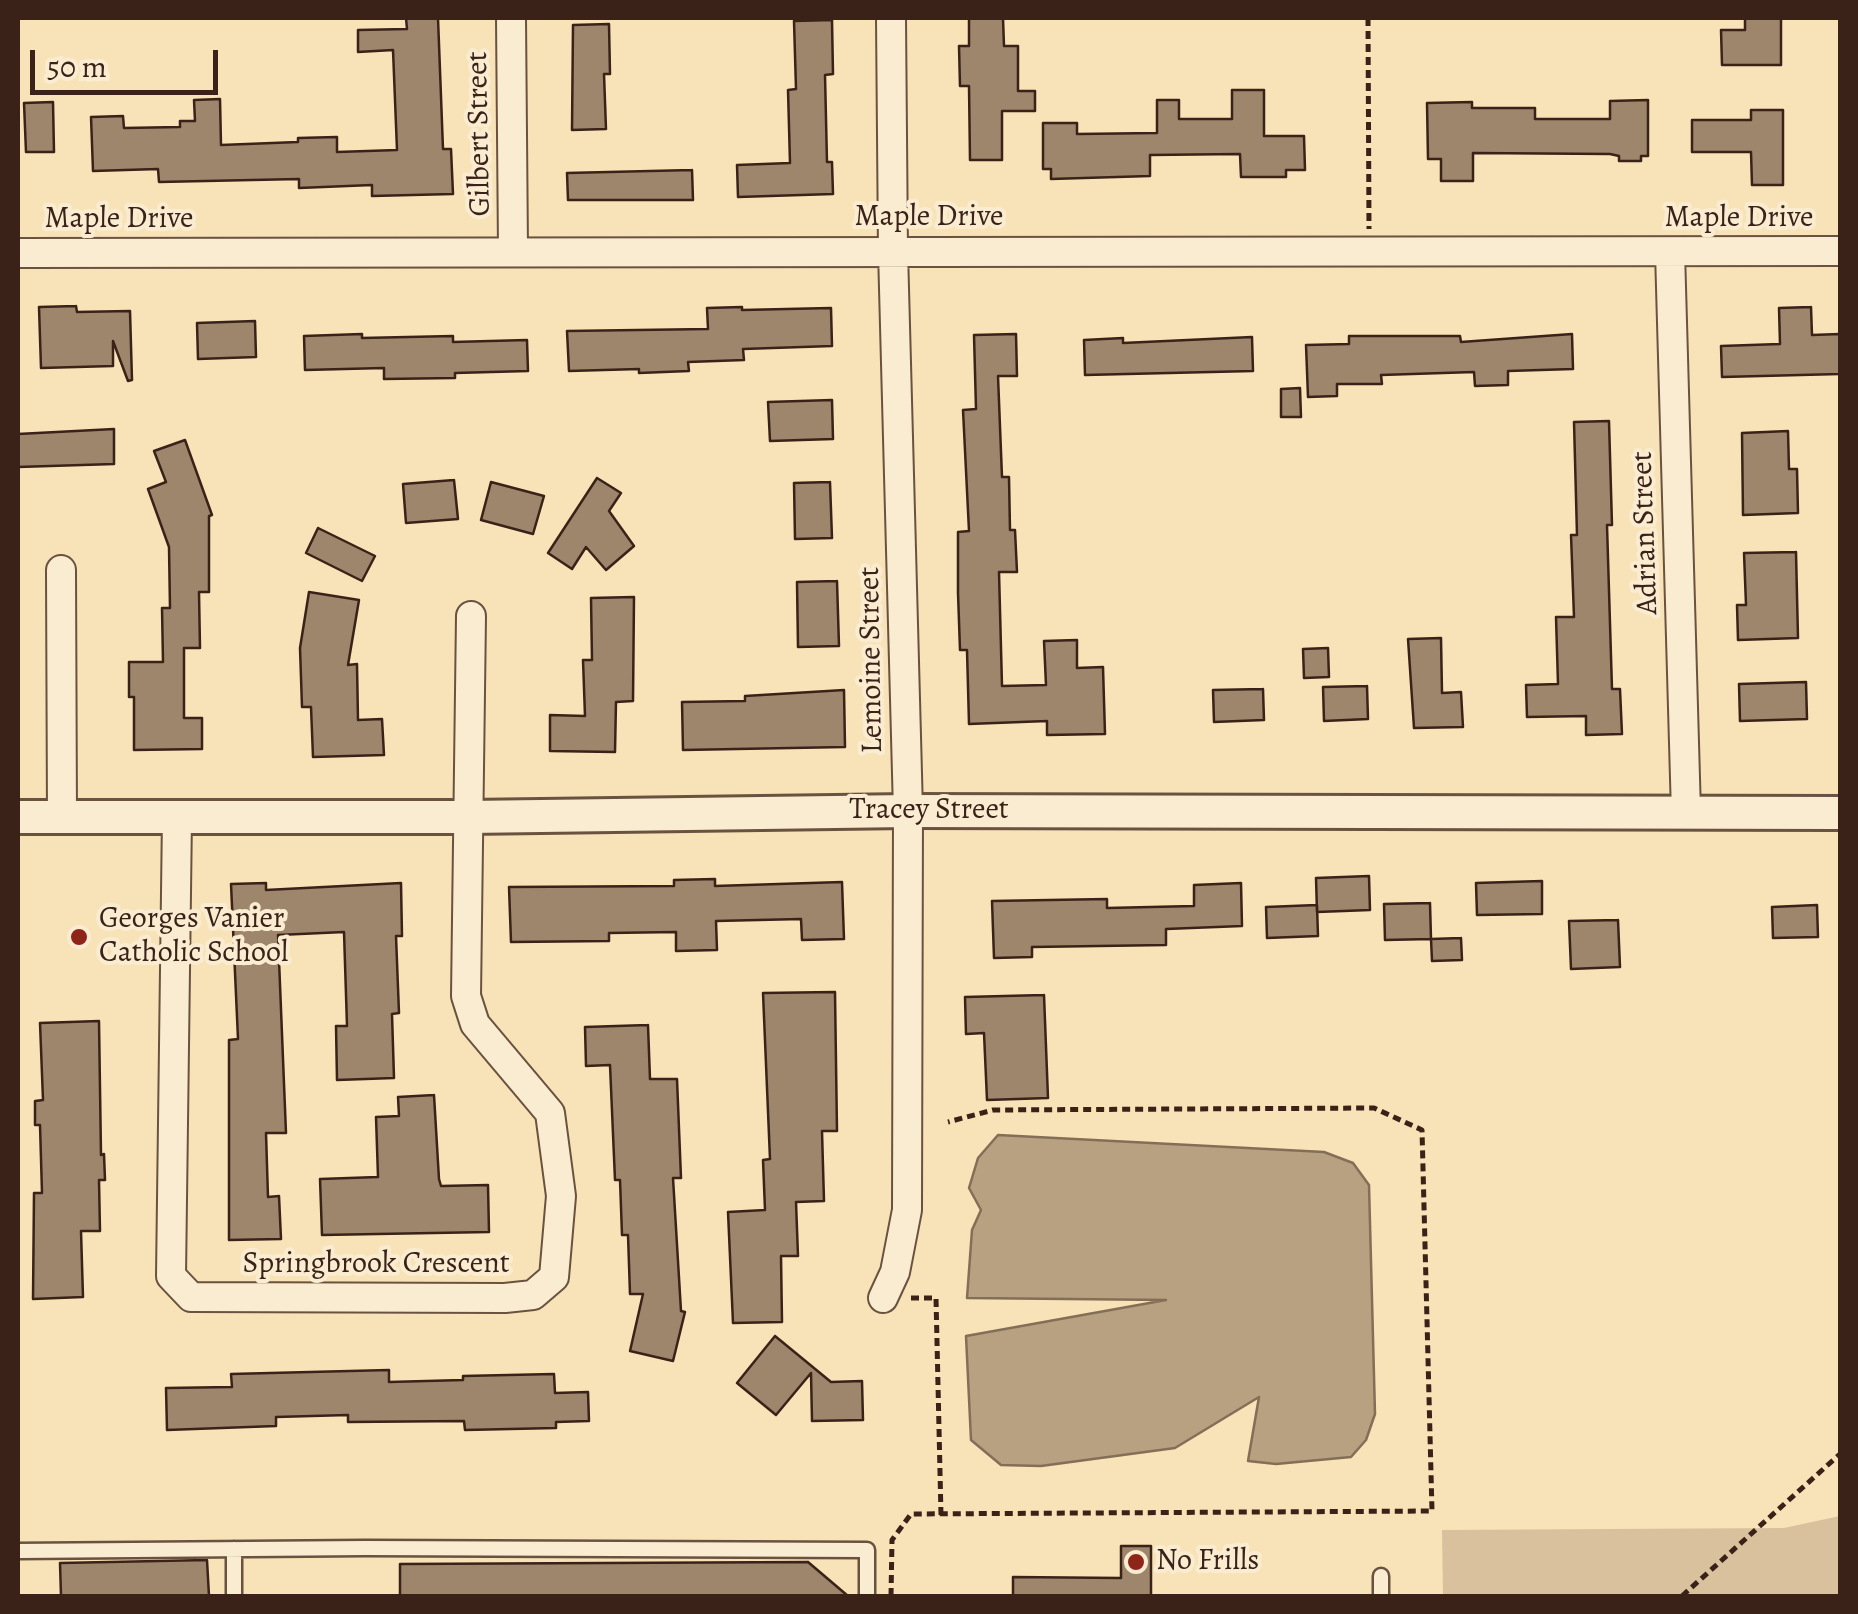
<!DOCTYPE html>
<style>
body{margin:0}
#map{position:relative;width:1858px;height:1614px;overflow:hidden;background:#f8e2b7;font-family:Alegreya,serif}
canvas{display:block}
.frame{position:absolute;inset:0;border:20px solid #3a2219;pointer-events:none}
.scale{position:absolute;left:30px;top:50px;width:188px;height:45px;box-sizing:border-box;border:5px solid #3a2219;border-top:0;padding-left:12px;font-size:30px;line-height:35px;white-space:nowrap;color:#3a2219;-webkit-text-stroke:8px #faecd0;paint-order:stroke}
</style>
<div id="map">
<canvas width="1858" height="1614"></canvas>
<div class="frame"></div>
<div class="scale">50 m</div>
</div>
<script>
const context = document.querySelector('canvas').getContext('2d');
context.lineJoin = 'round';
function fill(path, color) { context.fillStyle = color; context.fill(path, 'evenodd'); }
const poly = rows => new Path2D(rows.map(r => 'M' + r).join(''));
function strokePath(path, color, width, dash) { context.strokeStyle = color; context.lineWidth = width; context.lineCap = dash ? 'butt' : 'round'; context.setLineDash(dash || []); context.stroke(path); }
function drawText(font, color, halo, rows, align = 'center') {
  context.font = font + ' Alegreya,serif'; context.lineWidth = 8; context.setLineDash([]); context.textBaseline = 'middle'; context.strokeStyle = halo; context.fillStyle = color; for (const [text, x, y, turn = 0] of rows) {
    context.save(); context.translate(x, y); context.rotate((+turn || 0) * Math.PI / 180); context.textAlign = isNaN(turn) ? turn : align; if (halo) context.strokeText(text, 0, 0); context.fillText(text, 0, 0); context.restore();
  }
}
fill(poly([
 [1840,1516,1840,1596,1443,1596,1442,1530,1784,1528]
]), '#d8c19c');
const water = poly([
 [998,1135,1324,1152,1353,1163,1369,1185,1375,1414,1366,1440,1351,1457,1276,1464,1248,1461,1259,1397,1175,1448,1041,1466,1001,1465,971,1440,966,1336,1166,1300,967,1298,972,1230,981,1210,969,1188,978,1158,998,1135]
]);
fill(water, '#b7a181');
strokePath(water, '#856e57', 2.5);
const building = poly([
 [406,18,438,18,443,149,451,149,453,194,372,196,372,185,299,188,299,179,159,182,158,169,93,171,91,117,123,116,124,128,180,127,180,121,195,121,194,100,220,99,221,145,298,142,298,138,337,137,337,152,397,150,393,50,358,52,358,30,407,29,406,18],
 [969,18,1003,18,1004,46,1018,46,1018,91,1035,91,1035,111,1002,111,1002,160,970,160,969,86,960,86,959,46,969,46,969,18],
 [1745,18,1781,18,1781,65,1722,65,1721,30,1745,30,1745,18],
 [832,20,833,74,825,75,827,162,832,162,833,194,738,197,737,165,790,163,788,90,796,89,794,21,832,20],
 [609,24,610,74,604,74,606,129,572,130,573,25,609,24],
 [1232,90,1264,90,1264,136,1304,136,1305,170,1286,170,1286,177,1241,177,1240,154,1150,155,1150,176,1051,179,1051,169,1043,169,1043,123,1077,123,1077,134,1157,133,1157,100,1179,100,1179,119,1232,119,1232,90],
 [1648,100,1648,156,1641,156,1641,161,1619,161,1619,156,1610,154,1473,153,1473,181,1441,181,1441,159,1428,159,1427,103,1472,102,1472,108,1535,108,1535,119,1610,119,1610,101,1648,100],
 [53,102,54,152,26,152,24,103,53,102],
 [1751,110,1783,110,1783,185,1752,185,1751,152,1692,152,1692,120,1751,120,1751,110],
 [692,170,693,200,568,200,567,173,692,170],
 [76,306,77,312,130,311,132,380,128,381,113,341,113,366,41,368,39,307,76,306],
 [742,307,742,310,831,308,832,346,743,349,744,360,688,362,689,371,639,373,639,369,569,371,567,331,708,329,707,308,742,307],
 [1811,307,1812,335,1840,334,1840,374,1722,377,1721,346,1780,344,1779,308,1811,307],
 [255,321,256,357,198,359,197,323,255,321],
 [362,334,362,338,453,336,453,342,527,340,528,371,455,373,455,378,384,379,384,368,305,370,304,336,362,334],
 [1016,334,1017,376,998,376,1002,477,1009,477,1010,530,1015,530,1017,572,999,572,1002,686,1046,685,1044,641,1077,640,1077,668,1103,667,1105,734,1047,735,1047,721,969,724,967,650,960,650,958,593,958,532,969,531,963,410,976,409,974,335,1016,334],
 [1572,334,1573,369,1508,371,1508,385,1475,386,1474,372,1381,375,1382,384,1337,384,1337,396,1308,397,1306,345,1349,344,1349,336,1460,336,1461,342,1572,334],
 [1252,337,1253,371,1085,375,1084,340,1123,338,1123,343,1252,337],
 [1300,388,1301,417,1281,417,1281,389,1300,388],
 [832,400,833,439,770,441,768,402,832,400],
 [1609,421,1612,525,1607,525,1612,689,1620,689,1622,734,1586,735,1586,716,1527,717,1526,685,1558,684,1556,617,1574,617,1571,535,1577,535,1574,422,1609,421],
 [114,429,114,464,18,467,18,434,114,429],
 [1788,431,1789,469,1797,469,1798,513,1743,515,1742,433,1788,431],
 [185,440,212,515,209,516,209,592,199,592,200,648,184,648,184,718,202,718,202,749,134,750,134,697,129,697,129,662,163,662,162,608,170,608,169,547,148,489,166,482,154,451,185,440],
 [597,478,621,493,609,511,634,546,606,570,586,547,572,569,548,553,597,478],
 [454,480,458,519,406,523,403,484,454,480],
 [491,482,544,496,533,534,481,520,491,482],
 [830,482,832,538,795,539,794,483,830,482],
 [318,528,375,556,362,581,306,553,318,528],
 [1796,552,1798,638,1738,640,1737,605,1746,605,1744,553,1796,552],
 [837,581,839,646,798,647,797,582,837,581],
 [309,592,359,600,348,665,357,664,358,720,382,719,384,755,313,757,311,707,302,707,300,648,309,592],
 [634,597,633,701,616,702,615,752,550,751,550,715,585,716,583,660,592,660,591,598,634,597],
 [1441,638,1442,693,1461,692,1463,727,1414,728,1408,639,1441,638],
 [1328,648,1329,677,1304,678,1303,649,1328,648],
 [1806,682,1807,719,1740,721,1739,684,1806,682],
 [1367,686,1368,719,1324,721,1323,687,1367,686],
 [1263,689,1264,720,1214,722,1213,690,1263,689],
 [844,690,845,747,683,750,682,702,745,701,745,696,844,690],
 [1369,876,1370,910,1317,912,1316,878,1369,876],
 [715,879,715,886,842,882,844,939,802,940,801,919,716,921,717,950,676,951,676,932,609,933,609,941,511,942,509,887,674,886,674,880,715,879],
 [1542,881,1542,914,1477,915,1476,883,1542,881],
 [266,883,266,890,401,883,402,936,396,936,399,1013,392,1014,394,1078,337,1080,336,1026,347,1026,344,932,278,935,286,1133,266,1133,268,1197,279,1196,281,1239,229,1240,229,1040,238,1039,231,884,266,883],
 [1241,883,1242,926,1166,929,1166,945,1032,947,1032,957,994,958,992,901,1107,899,1107,908,1194,906,1194,885,1241,883],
 [1430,903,1431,939,1385,940,1384,904,1430,903],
 [1317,905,1318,936,1267,938,1266,907,1317,905],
 [1817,905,1818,937,1773,938,1772,907,1817,905],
 [1618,920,1620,967,1571,969,1569,921,1618,920],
 [1461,938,1462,960,1432,961,1431,939,1461,938],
 [835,992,837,1131,822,1131,824,1201,796,1202,798,1256,781,1256,782,1322,733,1323,728,1212,765,1210,763,1160,770,1159,763,993,835,992],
 [1044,995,1048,1098,987,1100,984,1033,966,1034,965,997,1044,995],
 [99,1021,101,1155,104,1154,105,1180,99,1180,100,1231,81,1231,83,1297,33,1299,34,1193,42,1193,40,1125,35,1125,35,1101,43,1100,40,1023,99,1021],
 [648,1025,650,1079,677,1079,681,1178,673,1178,681,1311,685,1312,673,1361,630,1351,643,1294,630,1294,628,1235,622,1235,620,1180,615,1180,610,1065,586,1066,585,1027,648,1025],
 [434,1095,439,1179,441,1186,488,1185,489,1232,322,1235,320,1179,378,1177,376,1117,399,1116,398,1097,434,1095],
 [775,1336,831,1382,862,1381,863,1420,812,1421,811,1373,776,1415,737,1383,775,1336],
 [389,1370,389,1382,463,1380,463,1376,554,1374,555,1393,588,1392,589,1421,556,1422,556,1428,465,1430,464,1421,348,1422,348,1415,276,1417,276,1426,167,1430,166,1388,232,1387,231,1374,389,1370],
 [1121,1546,1151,1546,1151,1596,1013,1596,1013,1577,1121,1578,1121,1546],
 [207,1560,209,1596,61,1596,60,1563,207,1560],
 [808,1562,848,1596,400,1596,400,1564,808,1562]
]);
fill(building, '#9d866b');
strokePath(building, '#3a2219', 2.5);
const service = poly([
 [234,1549,234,1596],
 [18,1551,365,1548,867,1550,867,1596],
 [1381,1576,1381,1596]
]);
const minor = poly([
 [511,18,513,250],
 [1670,252,1686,813],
 [18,253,1840,251],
 [61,570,62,817],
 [177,816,171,1276,191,1297,505,1298,533,1295,554,1277,561,1196,550,1113,475,1024,466,996,471,616],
 [883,1298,895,1272,907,1210,908,811,893,251,891,18]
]);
const tertiary = poly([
 [18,817,468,817,908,811,1840,813]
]);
strokePath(service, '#6a5240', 19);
strokePath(minor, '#6a5240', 32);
strokePath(tertiary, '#6a5240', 38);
strokePath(poly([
 [1368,18,1369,229],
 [911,1298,936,1298,941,1515],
 [891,1596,892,1540,911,1514,1432,1511,1422,1130,1374,1108,993,1110,948,1122],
 [1682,1596,1840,1454]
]), '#3a2219', 5, [8, 5]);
strokePath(service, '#faecd0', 14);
strokePath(minor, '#faecd0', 28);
strokePath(tertiary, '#faecd0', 32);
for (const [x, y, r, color] of [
 [79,937,10,"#8f2418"],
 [1136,1562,10,"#8f2418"]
]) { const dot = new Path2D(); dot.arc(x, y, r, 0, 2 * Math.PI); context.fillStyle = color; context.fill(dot); strokePath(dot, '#faecd0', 4); }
drawText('30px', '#3a2219', '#faecd0', [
 ["Gilbert Street",480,134,-91],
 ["Maple Drive",929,218],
 ["Maple Drive",1739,219],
 ["Maple Drive",119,220],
 ["Adrian Street",1646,533,-92],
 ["Lemoine Street",872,660,-91],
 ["Tracey Street",929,811],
 ["Springbrook Crescent",376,1265]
]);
drawText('30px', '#3a2219', '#faecd0', [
 ["Georges Vanier",99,920],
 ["Catholic School",99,954],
 ["No Frills",1156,1562]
], 'left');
</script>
